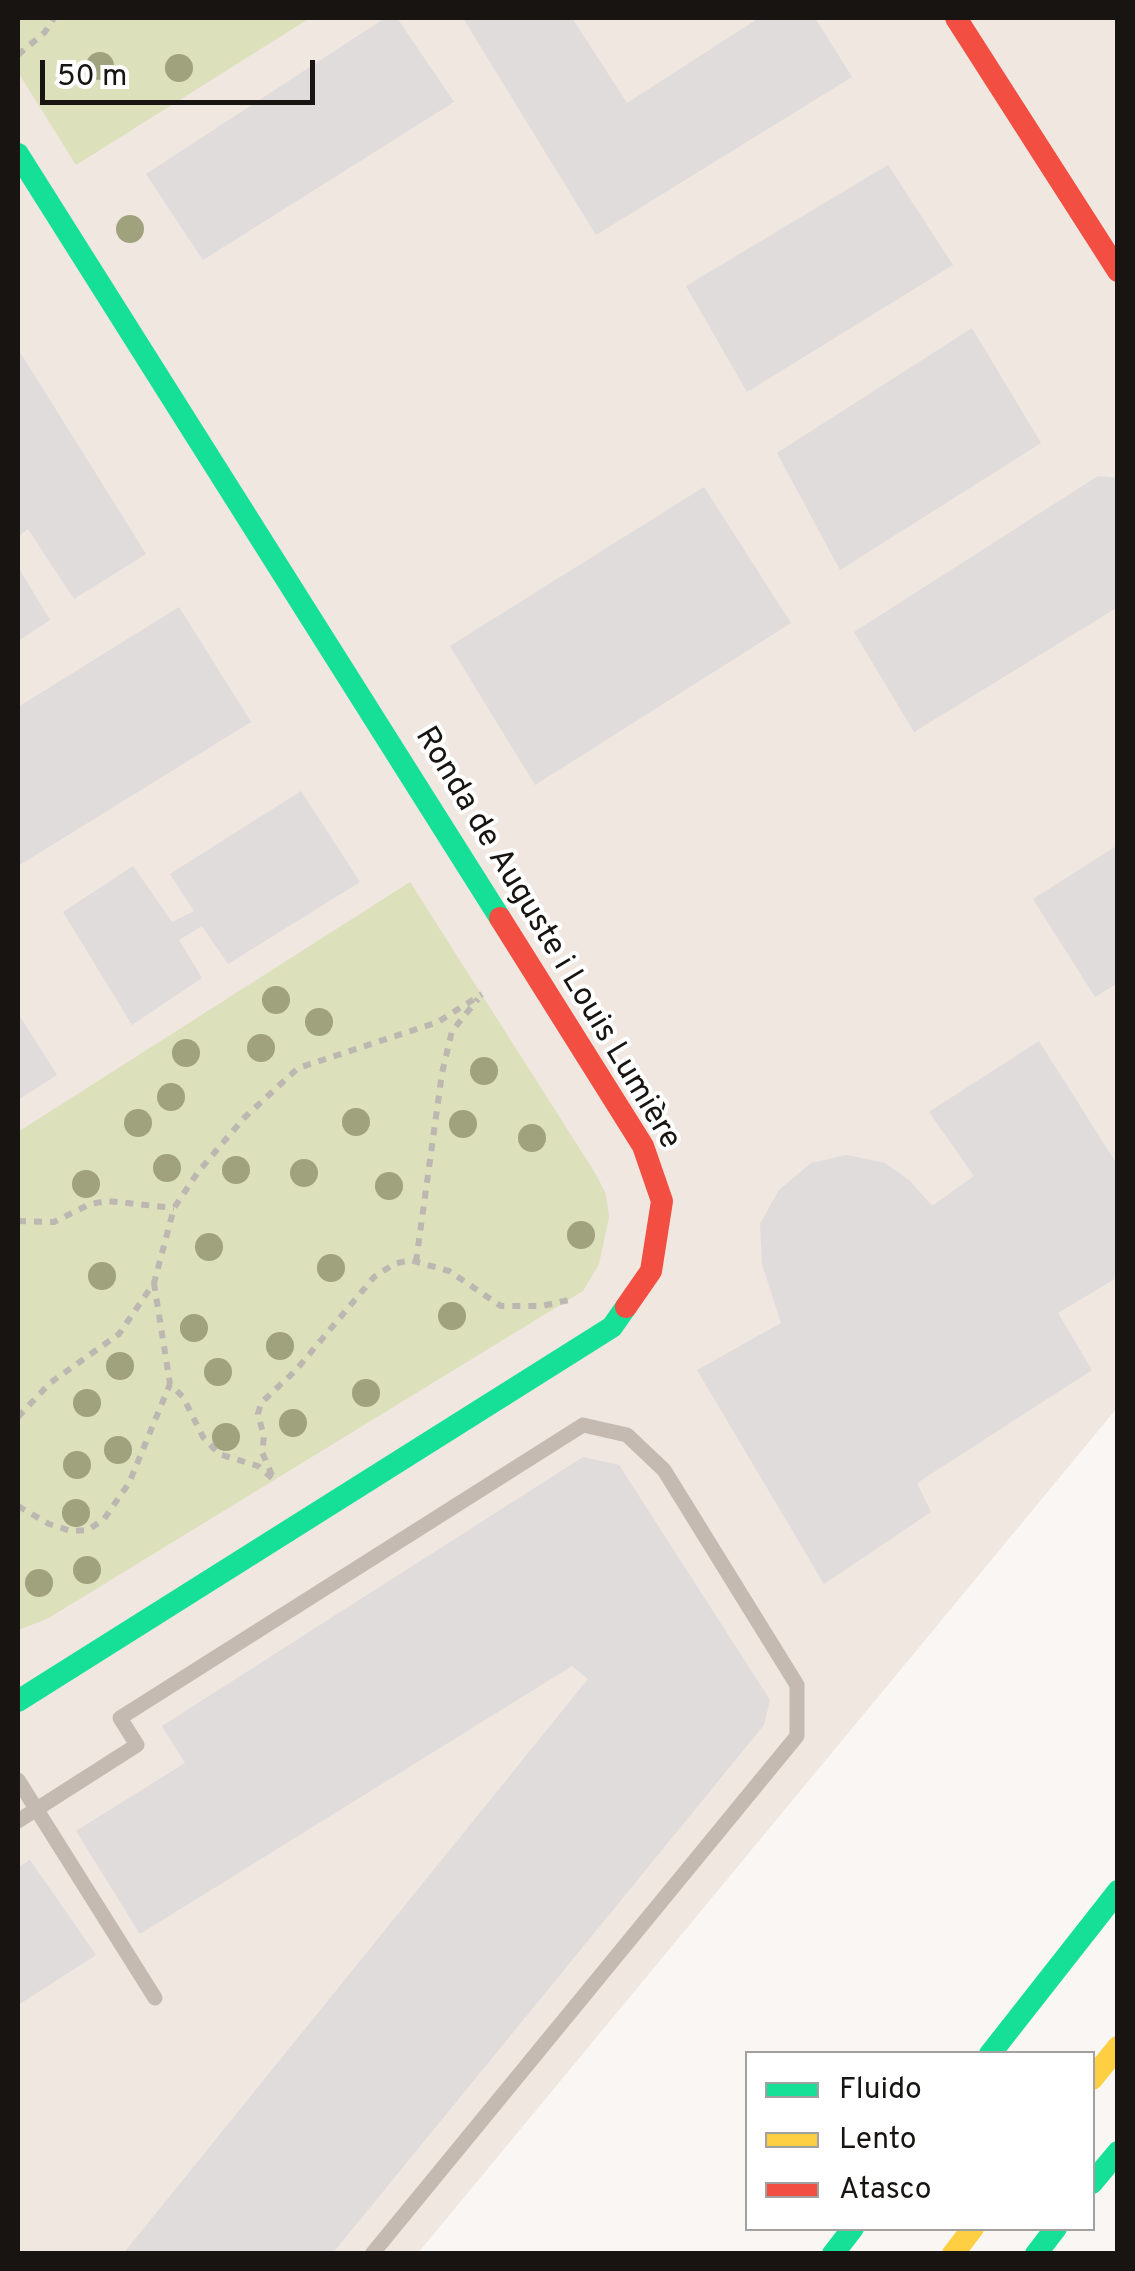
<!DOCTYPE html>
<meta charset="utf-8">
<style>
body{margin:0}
#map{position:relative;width:1135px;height:2271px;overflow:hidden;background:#f9f6f3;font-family:Overpass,sans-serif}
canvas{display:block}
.frame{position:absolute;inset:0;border:20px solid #171412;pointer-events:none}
.legend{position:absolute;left:745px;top:2051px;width:350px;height:180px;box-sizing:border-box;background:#fff;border:2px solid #a2a1a0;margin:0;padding:12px 18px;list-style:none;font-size:30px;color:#171412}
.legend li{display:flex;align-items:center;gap:20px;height:50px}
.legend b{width:50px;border:2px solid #a2a1a0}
.scale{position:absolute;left:40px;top:60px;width:275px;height:45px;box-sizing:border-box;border:5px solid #171412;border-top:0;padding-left:12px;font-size:30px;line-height:35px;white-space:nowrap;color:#171412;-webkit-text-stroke:8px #fff;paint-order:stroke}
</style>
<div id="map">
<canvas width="1135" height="2271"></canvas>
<div class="frame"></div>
<ul class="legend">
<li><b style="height:12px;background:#16e098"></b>Fluido</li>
<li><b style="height:12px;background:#ffcf43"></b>Lento</li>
<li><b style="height:12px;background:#f24e42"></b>Atasco</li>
</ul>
<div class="scale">50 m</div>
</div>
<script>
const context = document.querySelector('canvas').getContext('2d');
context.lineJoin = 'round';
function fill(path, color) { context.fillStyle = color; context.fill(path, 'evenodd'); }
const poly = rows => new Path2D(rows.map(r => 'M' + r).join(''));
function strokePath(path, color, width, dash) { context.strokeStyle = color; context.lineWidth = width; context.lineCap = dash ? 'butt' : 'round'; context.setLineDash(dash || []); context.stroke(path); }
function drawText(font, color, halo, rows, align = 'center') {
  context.font = font + ' Overpass,sans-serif'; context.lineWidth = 8; context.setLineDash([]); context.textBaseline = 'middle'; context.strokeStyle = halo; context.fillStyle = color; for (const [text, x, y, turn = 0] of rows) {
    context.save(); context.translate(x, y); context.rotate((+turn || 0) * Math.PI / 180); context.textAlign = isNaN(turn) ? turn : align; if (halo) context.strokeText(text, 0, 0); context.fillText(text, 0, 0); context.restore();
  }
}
fill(poly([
 [18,18,1117,18,1117,1408,418,2253,18,2253]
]), '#efe7e0');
fill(poly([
 [18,18,310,18,76,165,18,72],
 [410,882,597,1176,606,1195,609,1217,599,1264,583,1291,47,1619,18,1630,18,1132]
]), '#dce0bb');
fill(poly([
 [385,18,397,18,454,102,203,260,146,174],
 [463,18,572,18,627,103,759,18,815,18,852,77,596,235],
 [888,165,953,265,747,392,686,286],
 [972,328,1041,443,840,570,777,453],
 [18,349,146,554,74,599,28,529,18,537],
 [1098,476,1118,478,1118,607,914,732,854,632],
 [704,487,791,623,535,785,450,646],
 [18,567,50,620,18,641],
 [179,607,251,722,18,866,18,707],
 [301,791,360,882,228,964,202,926,179,940,202,978,132,1025,63,912,133,866,172,922,194,911,170,874],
 [1118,845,1118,983,1095,997,1033,899],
 [18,1013,57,1075,18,1100],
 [1039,1041,1118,1166,1118,1277,1058,1313,1092,1370,917,1483,931,1512,824,1584,697,1370,781,1323,762,1264,760,1224,779,1190,811,1163,847,1155,885,1163,910,1181,932,1206,974,1176,929,1112],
 [583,1457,619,1465,770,1700,764,1725,332,2254,123,2254,588,1679,572,1666,140,1934,76,1831,185,1763,162,1726],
 [30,1860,96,1955,18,2005,18,1867]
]), '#dfdcdb');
strokePath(poly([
 [18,55,45,32,54,18],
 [18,1221,54,1222,90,1204,108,1201,174,1208],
 [416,1262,442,1073,452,1031,478,999],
 [154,1283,170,1384],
 [18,1417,50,1383,119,1334,154,1283,174,1208,198,1172,244,1118,298,1068,438,1022,482,994],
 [18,1506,49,1524,71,1531,88,1530,104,1519,129,1483,170,1384,183,1397,203,1437,219,1454,258,1466,274,1480,262,1452,264,1437,258,1414,261,1403,296,1370,374,1277,394,1264,410,1260,449,1271,501,1306,542,1306,569,1300]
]), '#bdb7b2', 6, [8, 8]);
strokePath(poly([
 [18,1780,155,1998],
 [18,1821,137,1745,120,1718,583,1425,627,1435,664,1470,797,1685,797,1736,372,2254]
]), '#c4bab2', 15);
strokePath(poly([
 [18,154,500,918],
 [18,1701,612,1327,626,1307],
 [990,2054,1118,1891],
 [1092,2183,1118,2152],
 [833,2254,853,2228],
 [1036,2254,1056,2228]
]), '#16e098', 22);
strokePath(poly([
 [1092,2079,1118,2047],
 [953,2254,973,2228]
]), '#ffcf43', 22);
strokePath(poly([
 [956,18,1118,271],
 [500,918,643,1146,662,1201,651,1271,626,1307]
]), '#f24e42', 22);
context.fillStyle = '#9fa27d';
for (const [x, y] of [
 [100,66],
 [179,68],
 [130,229],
 [276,1000],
 [319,1022],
 [261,1048],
 [186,1053],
 [484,1071],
 [171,1097],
 [356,1122],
 [138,1123],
 [463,1124],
 [532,1138],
 [167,1168],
 [236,1170],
 [304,1173],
 [86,1184],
 [389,1186],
 [581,1235],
 [209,1247],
 [331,1268],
 [102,1276],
 [452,1316],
 [194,1328],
 [280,1346],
 [120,1366],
 [218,1372],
 [366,1393],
 [87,1403],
 [293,1423],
 [226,1437],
 [118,1450],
 [77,1465],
 [76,1513],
 [87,1570],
 [39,1583]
]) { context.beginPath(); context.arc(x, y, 14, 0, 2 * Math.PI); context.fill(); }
drawText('32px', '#171412', '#fff', [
 ["Ronda de Auguste i Louis Lumière",546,939,59]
]);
</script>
